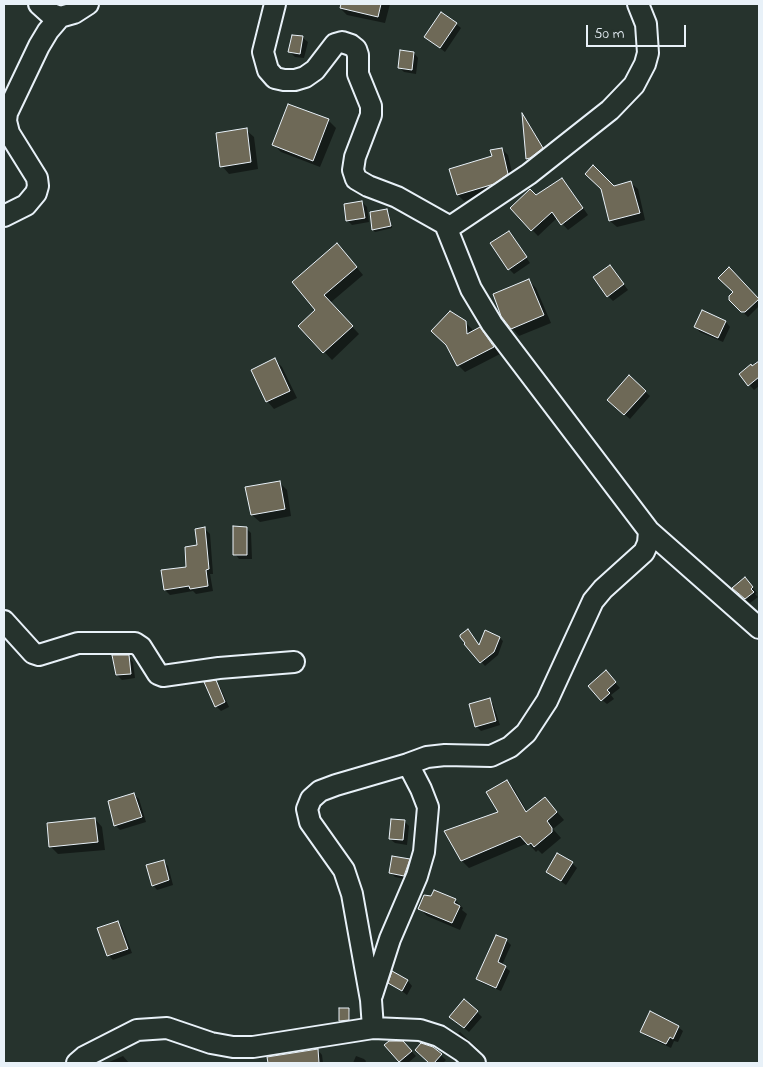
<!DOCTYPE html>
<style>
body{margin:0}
#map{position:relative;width:763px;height:1067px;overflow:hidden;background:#26332d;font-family:"Indie Flower",sans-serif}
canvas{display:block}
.frame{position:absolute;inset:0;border:5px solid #e8f1f8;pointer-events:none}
.scale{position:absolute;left:586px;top:25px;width:100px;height:22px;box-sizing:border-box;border:2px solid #e8f1f8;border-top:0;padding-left:6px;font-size:15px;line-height:18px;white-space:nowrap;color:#e8f1f8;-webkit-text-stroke:4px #26332d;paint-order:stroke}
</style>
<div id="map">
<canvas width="763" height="1067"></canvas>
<div class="frame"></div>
<div class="scale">50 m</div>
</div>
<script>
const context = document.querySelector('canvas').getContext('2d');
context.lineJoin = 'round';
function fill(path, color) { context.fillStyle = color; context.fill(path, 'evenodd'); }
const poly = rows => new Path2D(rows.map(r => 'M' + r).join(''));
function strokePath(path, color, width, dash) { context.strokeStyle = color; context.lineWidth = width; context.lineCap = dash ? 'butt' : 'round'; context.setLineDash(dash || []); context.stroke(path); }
fill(poly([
 [341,4,390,4,385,23,347,15,340,8],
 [456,24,461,28,445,52,426,37],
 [293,36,303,38,308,42,304,58,295,57,290,52],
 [414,53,418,58,416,74,404,72,399,67],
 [524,116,547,153,532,163,527,158],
 [328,120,336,128,320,167,281,152,274,145],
 [246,130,254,137,258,169,229,174,222,166],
 [502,149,508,155,514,181,500,190,464,201,458,195],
 [562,180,568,186,588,215,568,230,557,218,538,236,511,208,536,196],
 [631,183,638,189,645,220,617,227,610,221,613,187],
 [362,202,367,207,369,222,352,225,347,220],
 [387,211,389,213,392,228,375,232,373,230],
 [509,233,530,263,514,274,509,269],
 [344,252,363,275,330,303,359,334,332,360,300,326,317,310,293,282],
 [610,266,628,290,613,301,608,296],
 [729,269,759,301,759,306,748,317,728,298,734,292],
 [529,281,536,288,551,323,519,336,512,328],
 [703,311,726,322,730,327,723,342,700,332,695,327],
 [465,322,472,329,473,332,480,328,500,354,465,372,458,365],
 [275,360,282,367,297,398,274,409,267,401],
 [758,364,759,365,759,386,754,390,740,374],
 [629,377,650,396,630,419,613,404],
 [279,482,287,490,291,516,260,522,252,515,247,488],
 [246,528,251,533,252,559,239,559,235,554],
 [205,529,210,534,213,574,210,574,213,591,196,594,193,591,170,595,165,590,163,571,187,568],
 [749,584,757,593,755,594,758,597,750,603,738,593],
 [500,638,503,641,498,655,485,666,465,644,480,646],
 [128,657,133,662,135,678,122,680,117,675],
 [610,677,620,688,611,695,614,699,607,704,602,700],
 [215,682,220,687,229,707,221,711,216,706],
 [489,700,493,704,500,725,481,731,477,727,470,705],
 [507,781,514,789,528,813,552,806,564,820,553,829,561,838,542,854,538,850,536,852,528,843,469,868,462,861,446,832,500,813],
 [134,795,139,799,146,822,120,830,115,825],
 [95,819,102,827,105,850,58,854,51,847,48,824],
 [404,821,409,826,407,845,395,843,390,839],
 [409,860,414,865,409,880,395,877,390,872],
 [163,861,168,866,173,885,157,890,153,885],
 [572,863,577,868,566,885,548,872],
 [425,895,432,898,455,900,463,908,462,910,467,914,460,930,427,916,419,908],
 [118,922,122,927,132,953,113,960,108,955],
 [506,940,511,945,502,965,510,971,501,991,482,983,478,978],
 [393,973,408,981,412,986,407,995,390,982],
 [348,1010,350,1012,350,1022,342,1023,340,1021],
 [477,1012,482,1017,469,1032,456,1021],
 [678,1027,683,1031,678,1042,674,1041,671,1048,646,1036,641,1031],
 [460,1032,476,1047,479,1050,463,1038,458,1033],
 [386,1045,408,1048,416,1056,408,1063,402,1063],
 [433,1048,446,1060,443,1063,431,1063,417,1050],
 [318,1050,322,1055,323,1063,269,1063,269,1058],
 [123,1056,129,1063,107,1063],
 [356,1056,364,1059,366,1061,365,1063,353,1063]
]), '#0007');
const building = poly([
 [341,4,381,4,378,17,340,8,341,4],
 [441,12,457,23,440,48,424,37,441,12],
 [292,35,303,36,300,54,288,52,292,35],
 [400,50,414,52,412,70,398,68,400,50],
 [288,104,329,119,313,161,272,145,288,104],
 [522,113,543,148,530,158,526,159,522,113],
 [247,128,251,162,220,167,216,133,247,128],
 [502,148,508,174,494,184,457,195,449,169,492,156,490,150,502,148],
 [593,165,614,186,631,181,640,213,609,221,601,189,585,174,593,165],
 [562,178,583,208,561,225,552,212,531,231,510,208,530,189,536,195,562,178],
 [362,201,365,218,346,221,344,204,362,201],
 [387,209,391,226,372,230,370,212,387,209],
 [509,231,527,257,508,270,490,243,509,231],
 [337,243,357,267,324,295,353,326,323,353,298,326,315,310,292,282,337,243],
 [610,265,624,284,607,297,593,277,610,265],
 [729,267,759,299,745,312,741,312,729,300,729,296,733,292,718,278,729,267],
 [529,279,544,315,511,329,501,316,493,294,529,279],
 [702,310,726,321,718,338,694,327,702,310],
 [450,311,466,321,467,334,480,327,494,347,457,366,446,345,431,331,450,311],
 [275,358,290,391,266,402,251,370,275,358],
 [759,361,759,377,748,386,739,374,751,364,752,366,759,361],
 [629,375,646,391,624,415,607,400,629,375],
 [280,481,285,509,251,515,245,487,280,481],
 [233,526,247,527,247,555,233,555,233,526],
 [205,527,209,569,206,570,208,586,190,589,189,586,164,590,161,570,186,567,185,547,197,545,195,529,205,527],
 [745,577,753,587,751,589,754,592,745,599,732,588,745,577],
 [468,629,479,645,485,630,500,637,494,652,480,663,464,644,465,643,460,637,460,635,468,629],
 [112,655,129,655,131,674,116,675,112,655],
 [606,670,616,682,607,690,610,693,601,701,588,686,606,670],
 [216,680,225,702,215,707,204,682,216,680],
 [490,698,496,721,475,727,469,704,490,698],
 [507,780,526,812,545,797,557,812,547,821,552,828,552,832,534,847,531,843,528,845,520,836,461,861,444,831,498,812,486,792,507,780],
 [134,793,142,817,114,826,108,801,134,793],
 [95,818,98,842,49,847,47,823,95,818],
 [391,819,405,820,403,840,389,839,391,819],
 [557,853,573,862,561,881,546,872,557,853],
 [392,856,410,859,404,876,389,873,392,856],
 [164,860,169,880,152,886,146,865,164,860],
 [434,890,456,899,454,903,460,906,452,923,418,909,424,895,431,896,434,890],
 [118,921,128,949,107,956,97,928,118,921],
 [496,935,507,939,498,962,506,966,496,988,476,979,496,935],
 [392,971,408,980,402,991,388,983,392,971],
 [464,999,478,1011,464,1028,449,1017,464,999],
 [339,1008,349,1008,349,1020,339,1021,339,1008],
 [650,1011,679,1026,673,1039,670,1037,666,1044,640,1032,650,1011],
 [389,1041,403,1041,412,1051,399,1062,384,1045,389,1041],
 [421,1043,433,1047,442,1054,434,1063,429,1063,415,1050,421,1043],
 [318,1049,319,1063,268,1063,267,1057,318,1049]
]);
fill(building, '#6e6957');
strokePath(building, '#e8f1f8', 1);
const minor = poly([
 [39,4,49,13,60,17,74,13,88,4],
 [275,4,263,52,268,70,275,78,284,80,295,80,305,77,315,70,335,44,342,42,351,45,356,49,358,55,358,74,371,106,371,115,355,157,353,170,356,179,368,186,397,197,445,224,471,289,492,324,649,531,648,543,644,552,603,589,593,601,547,701,526,733,510,747,491,756,445,755,427,757,408,764,336,785,320,791,311,799,307,809,310,822,344,870,352,894,371,1000,373,1028],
 [4,216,26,205,36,193,38,186,37,178,9,133,6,121,7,113,39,46,48,31,60,17],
 [447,229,529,174,610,110,634,85,645,64,648,53,646,24,638,4],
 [649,531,759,628],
 [4,621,33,653,39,655,78,643,135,643,141,647,158,674,163,676,219,668,294,662],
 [372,995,390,939,417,876,424,852,428,807,421,789,408,764],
 [77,1063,84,1057,137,1030,167,1028,211,1043,233,1047,253,1047,373,1028,420,1030,439,1036,462,1051,475,1063]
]);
strokePath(minor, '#e8f1f8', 24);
strokePath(minor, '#26332d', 20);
</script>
